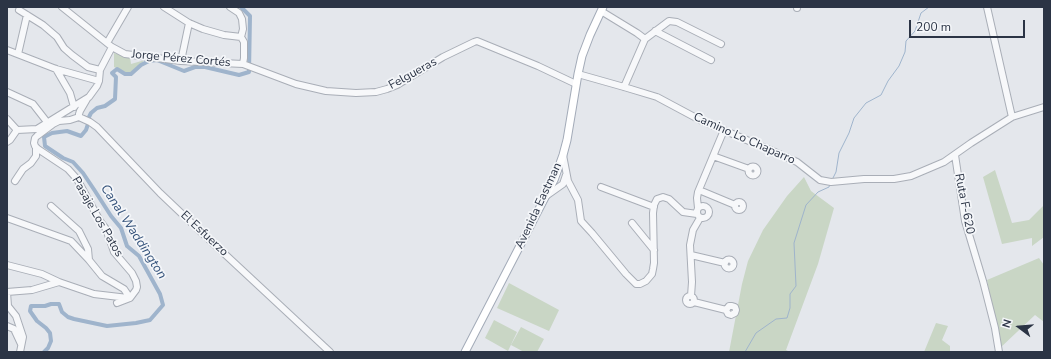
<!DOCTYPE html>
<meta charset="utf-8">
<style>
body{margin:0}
#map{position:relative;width:1051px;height:359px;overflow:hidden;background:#e4e7ec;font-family:"Nunito Sans",sans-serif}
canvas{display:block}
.frame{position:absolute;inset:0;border:8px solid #2b3445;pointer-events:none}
.north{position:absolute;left:999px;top:307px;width:40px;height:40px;-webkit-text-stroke:3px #f4f6f9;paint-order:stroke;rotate:286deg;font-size:11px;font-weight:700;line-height:16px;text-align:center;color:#2b3445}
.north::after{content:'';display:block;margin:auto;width:14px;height:18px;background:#2b3445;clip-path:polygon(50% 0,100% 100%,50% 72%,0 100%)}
.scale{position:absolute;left:909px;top:20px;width:116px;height:18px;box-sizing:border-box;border:2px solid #2b3445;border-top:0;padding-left:5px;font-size:12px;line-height:14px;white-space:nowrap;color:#2b3445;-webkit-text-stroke:3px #f4f6f9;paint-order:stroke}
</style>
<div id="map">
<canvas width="1051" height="359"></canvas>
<div class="frame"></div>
<div class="north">N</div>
<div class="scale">200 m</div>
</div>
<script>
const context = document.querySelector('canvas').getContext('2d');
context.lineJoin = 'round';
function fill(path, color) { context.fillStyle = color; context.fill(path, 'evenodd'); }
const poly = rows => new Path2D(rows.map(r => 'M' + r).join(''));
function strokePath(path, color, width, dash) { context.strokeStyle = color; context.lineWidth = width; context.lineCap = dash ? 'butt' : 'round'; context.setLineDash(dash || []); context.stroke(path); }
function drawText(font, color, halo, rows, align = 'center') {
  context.font = font + ' "Nunito Sans",sans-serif'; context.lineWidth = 3.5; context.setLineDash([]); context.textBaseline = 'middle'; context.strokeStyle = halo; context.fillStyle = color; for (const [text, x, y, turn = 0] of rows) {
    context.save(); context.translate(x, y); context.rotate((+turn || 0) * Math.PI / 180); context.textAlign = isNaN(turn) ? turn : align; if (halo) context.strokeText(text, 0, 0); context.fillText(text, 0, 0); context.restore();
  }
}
fill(poly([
 [114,53,130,57,131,64,145,60,130,73,125,72,114,67],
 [995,170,1012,223,1029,220,1044,205,1044,237,1032,246,1032,238,1002,244,983,177],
 [804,177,811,191,834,208,818,264,786,350,790,352,729,352,742,284,748,261,763,230,787,196],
 [1039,258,1044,265,1044,322,1035,315,999,349,987,280],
 [509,283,559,310,549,331,497,308],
 [494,320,517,332,508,351,485,338],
 [936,323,948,326,942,340,950,346,950,352,924,352],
 [521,327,544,339,537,352,524,352,511,345]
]), '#c9d6c5');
strokePath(poly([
 [832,180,836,172,839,153,849,133,854,118,866,103,881,95,888,81,899,66,905,52,906,41,915,31,921,13,929,7],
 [745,352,756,333,776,319,787,318,790,308,790,294,796,286,794,243,806,205,818,192,829,187,830,184]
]), '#9fb4cc', 1);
strokePath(poly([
 [89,117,91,113,97,108,105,106,115,99,116,77,112,73,117,69,125,74,131,74,141,65,149,61,157,60,184,71,195,67,205,67,239,75,249,72,250,16,241,7],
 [44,352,48,348,51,341,50,333,46,328,37,321,30,311,31,306,45,306,51,304,59,304,62,312,68,317,74,319,107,326,136,323,150,320,163,305,160,294,139,256,127,246,121,228,111,216,95,191,83,173,73,162,63,158,45,146,44,137,52,133,67,131,81,136,86,130,88,124]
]), '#9fb4cc', 4);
const minor = poly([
 [62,7,112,47,125,54,181,61,243,64,296,84,326,91,356,93,376,92,387,89,397,85,443,57,474,42,477,41,538,66,576,84],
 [164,7,189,23,203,29,224,35,241,37,244,42,244,58,243,64],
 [230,7,239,13,242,19,243,29,241,37],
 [797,7,797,8],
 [987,7,1012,117],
 [19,10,43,25,57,37,64,48,72,55,88,67,100,70],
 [601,11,637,33,645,39],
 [655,31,711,60],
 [107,43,128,7],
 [7,50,56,69,99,81],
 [18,54,27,15],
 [181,61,189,23],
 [56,69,70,93,74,107],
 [578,74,624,87,657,97,700,120,777,153,797,162,820,180,831,182,864,179,894,179,911,176,944,162,971,143,1012,117,1044,107],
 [624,87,645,39,669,21,677,22,721,44],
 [7,92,33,104,47,122],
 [79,117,90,122,97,127,160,193,200,231,330,352],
 [79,117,70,120,59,121,53,124,37,136,35,138,34,143,35,146,38,149,68,169,77,179,100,221,106,229,114,252,132,273,136,281,137,287,136,290,130,298,117,303],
 [79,117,79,114,80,111,87,99],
 [7,119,17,130],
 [17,130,37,129,89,97,97,86,99,81,100,70,112,47],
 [7,142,10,140,17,130],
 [563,155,568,181,578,200,581,221,592,233,626,274,636,284,640,284,646,281,652,274,653,269,654,263,653,213,654,205,657,199,663,197,669,199,683,212,697,214],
 [955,155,965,221,983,281,995,328,999,352],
 [713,156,749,169],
 '748.5 171a4.5 4.5 0 1 1 9 0a4.5 4.5 0 1 1-9 0Z',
 [15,181,23,169,31,163,36,156,36,148],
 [601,187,654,207],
 [699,190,735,205],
 [546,196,563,184,566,175],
 '735 206a4 4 0 1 1 8 0a4 4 0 1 1-8 0Z',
 '697 212a6 6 0 1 1 12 0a6 6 0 1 1-12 0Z',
 [51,206,79,231,88,249,89,260],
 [698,208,697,198,698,192,724,130],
 [7,218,71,241,89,260,102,276,124,289,130,298],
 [632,223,654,250],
 [691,255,725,263],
 '724.5 264a4.5 4.5 0 1 1 9 0a4.5 4.5 0 1 1-9 0Z',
 [7,265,42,274,59,282],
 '686 300a4 4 0 1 1 8 0a4 4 0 1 1-8 0Z',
 [691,296,692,282,690,245,693,230,700,218],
 [694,302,726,310,728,314,731,315,735,313,736,310,735,307,732,306,729,306,726,310],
 [7,326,14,329,21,344],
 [20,352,23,337,16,316,8,306,7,292,32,290,59,282,94,294,128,298]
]);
const major = poly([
 [465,352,554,180,563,155,567,140,578,74,582,56,590,35,603,7]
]);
strokePath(minor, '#a9aeb7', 8);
strokePath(major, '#a3abb8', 9);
strokePath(minor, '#f7f8fa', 6);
strokePath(major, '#fff', 7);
drawText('12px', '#2b3445', '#f4f6f9', [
 ["Jorge Pérez Cortés",181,59,5],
 ["Felgueras",413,74,-29],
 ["Camino Lo Chaparro",744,139,24],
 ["Ruta F-620",964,204,79],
 ["Avenida Eastman",539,206,-65],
 ["Pasaje Los Patos",97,217,60],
 ["El Esfuerzo",204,234,43]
]);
drawText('italic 13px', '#34527a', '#f4f6f9', [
 ["Canal Waddington",133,232,57]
]);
</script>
